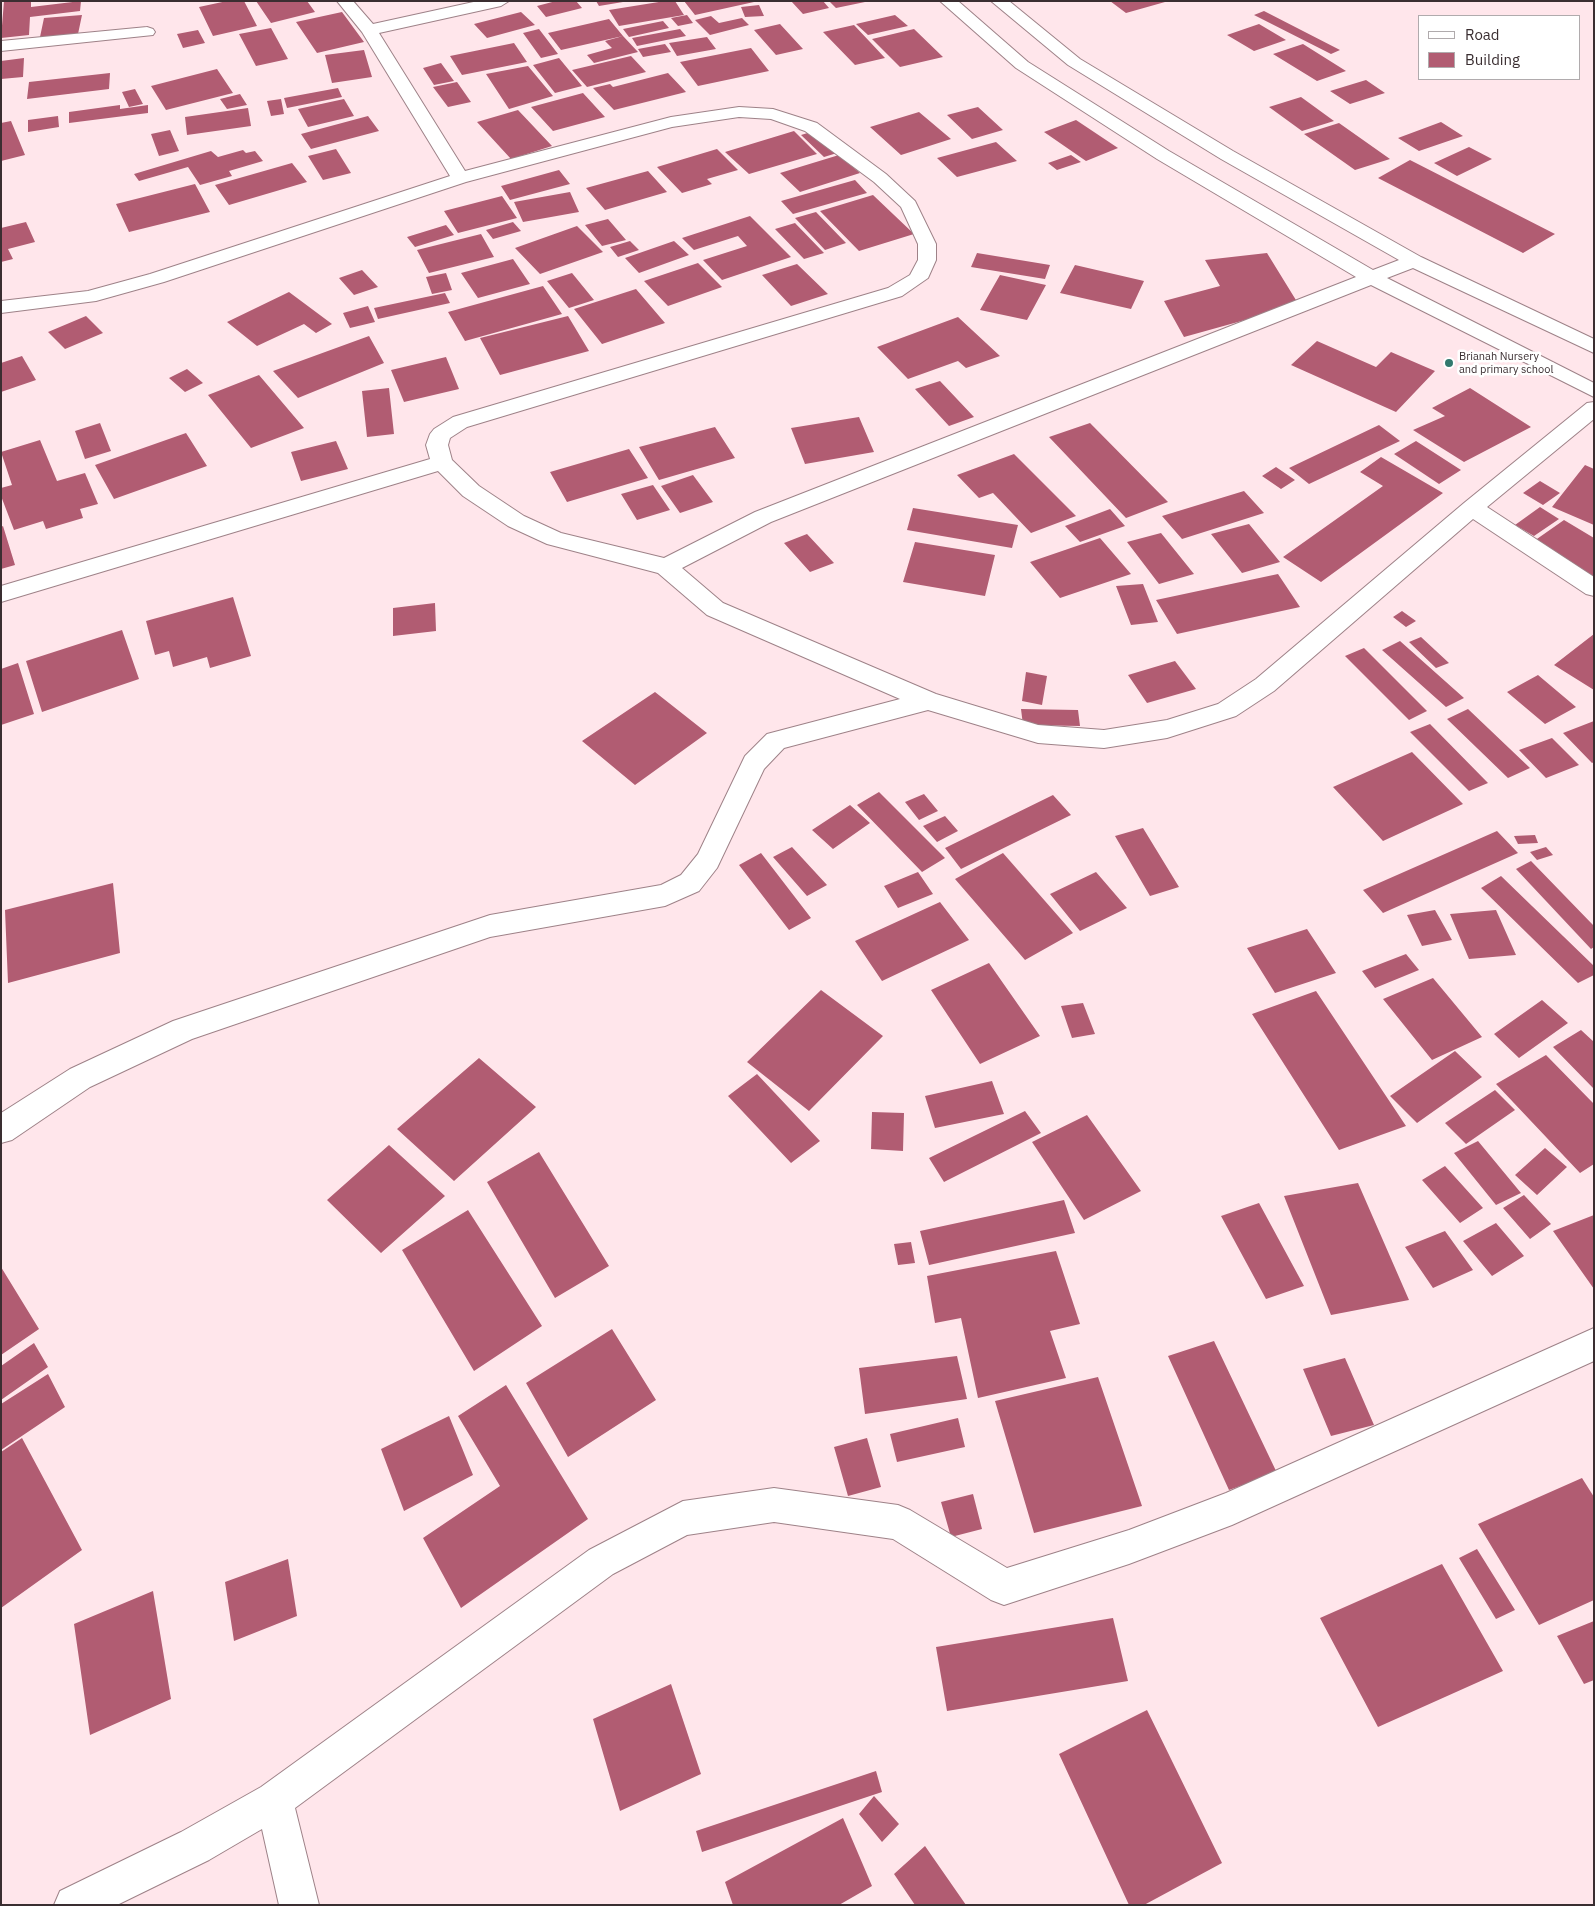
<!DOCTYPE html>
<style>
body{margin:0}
#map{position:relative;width:1595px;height:1906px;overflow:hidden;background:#ffe6eb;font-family:"IBM Plex Sans",sans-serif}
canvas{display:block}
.frame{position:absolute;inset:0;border:2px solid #3a2e31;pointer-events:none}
.legend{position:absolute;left:1418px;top:15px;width:162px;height:65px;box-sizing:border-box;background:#fff;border:1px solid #b0abad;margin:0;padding:6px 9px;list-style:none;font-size:15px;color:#3a2e31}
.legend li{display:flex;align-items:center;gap:10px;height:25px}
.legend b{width:25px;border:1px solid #b0abad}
</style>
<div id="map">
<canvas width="1595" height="1906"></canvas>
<div class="frame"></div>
<ul class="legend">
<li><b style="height:6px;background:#fff"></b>Road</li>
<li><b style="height:14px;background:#b15c72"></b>Building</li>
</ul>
</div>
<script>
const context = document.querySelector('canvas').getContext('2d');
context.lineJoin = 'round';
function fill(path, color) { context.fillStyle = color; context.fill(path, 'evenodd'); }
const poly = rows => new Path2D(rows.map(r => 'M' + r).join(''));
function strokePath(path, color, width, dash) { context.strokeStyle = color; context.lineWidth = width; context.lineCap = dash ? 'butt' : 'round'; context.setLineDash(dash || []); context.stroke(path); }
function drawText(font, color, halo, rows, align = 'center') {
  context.font = font + ' "IBM Plex Sans",sans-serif'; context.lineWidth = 5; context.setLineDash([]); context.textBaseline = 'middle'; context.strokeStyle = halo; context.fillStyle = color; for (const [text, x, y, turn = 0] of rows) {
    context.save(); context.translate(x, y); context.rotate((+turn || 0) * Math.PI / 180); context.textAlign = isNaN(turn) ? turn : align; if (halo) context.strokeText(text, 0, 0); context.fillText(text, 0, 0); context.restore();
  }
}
fill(poly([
 [4,1,31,1,31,7,81,1,80,11,30,17,29,35,1,38],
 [227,1,244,1,257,26,213,36,199,7],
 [256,1,307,1,315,12,271,23],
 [556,1,576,1,582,8,546,17,537,6],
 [596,1,622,1,623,2,599,6],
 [665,1,675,1,684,15,619,26,609,10],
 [684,1,754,1,754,2,695,15],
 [791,1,823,1,829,8,803,14],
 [829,1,865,1,865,2,836,8],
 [1110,1,1165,1,1165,2,1126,13],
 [759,5,764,16,745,17,741,7],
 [1264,11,1340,50,1331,54,1254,15],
 [342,12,364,42,317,53,296,22],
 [521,12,535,25,487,38,474,24],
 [82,15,78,34,40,37,44,18],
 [687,15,693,23,678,26,671,18],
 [895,15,908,26,868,35,856,24],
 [711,16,719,23,742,18,749,25,710,35,695,20],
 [609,19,623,36,561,50,548,33],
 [663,21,669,28,629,37,623,29],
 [780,24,803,49,776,55,754,30],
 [1259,24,1286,40,1254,51,1227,35],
 [854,25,870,42,885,58,855,65,823,32],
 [271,28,288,59,256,66,239,34],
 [539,29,558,54,541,58,523,33],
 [680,29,686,36,637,46,632,38],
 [914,29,943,57,900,67,872,39],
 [198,30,205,43,183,48,177,34],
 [623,36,638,52,594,63,587,55,612,48,605,41],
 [707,37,716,49,677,56,669,43],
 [514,43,527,62,462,75,450,56],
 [665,44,671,52,643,57,638,49],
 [1303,44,1346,71,1317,81,1273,54],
 [751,48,769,71,698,86,680,62],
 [364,50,372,77,332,83,325,55],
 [631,56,646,72,587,87,572,70],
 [24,58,23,77,1,79,1,61],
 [559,58,582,86,555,93,533,65],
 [441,63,454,81,434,85,423,68],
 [528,66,553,96,509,109,486,74],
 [217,69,233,93,166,110,151,86],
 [110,73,109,89,27,99,29,82],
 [668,73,686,92,614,110,593,88,610,84,613,87],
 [1366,80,1385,93,1350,104,1330,91],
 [457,82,471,102,448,107,433,87],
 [338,88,342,97,287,108,284,98],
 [135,89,143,104,129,107,122,92],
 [583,93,605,117,553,131,531,107],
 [240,94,247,105,227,109,220,99],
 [1301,97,1334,121,1302,131,1269,107],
 [281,99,284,114,271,116,267,101],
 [344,99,354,116,308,127,298,109],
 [120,105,120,109,148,105,148,113,69,123,69,112],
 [978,107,1003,130,972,139,947,115],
 [248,108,251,126,187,135,185,117],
 [518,110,552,146,511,159,477,122],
 [919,112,951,139,901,155,870,127],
 [58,116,59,127,28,132,28,120],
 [368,116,379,131,311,149,301,134],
 [1076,120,1118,148,1086,161,1044,132],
 [11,121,25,155,1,161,1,123],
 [1441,122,1463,136,1419,151,1398,138],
 [1339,123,1390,159,1355,170,1304,134],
 [170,130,179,151,159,156,151,134],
 [794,131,817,154,749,174,725,152],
 [814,131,837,153,824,157,801,135],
 [996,142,1017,161,957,177,937,158],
 [1469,147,1492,159,1457,176,1434,163],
 [336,149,351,173,323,180,308,156],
 [717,149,738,170,707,179,712,184,682,193,657,167],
 [243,150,246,153,255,151,263,161,229,171,232,176,200,185,188,167,139,181,134,174,211,151,218,157],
 [839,155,860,173,800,192,780,173],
 [1071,155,1081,162,1057,170,1048,163],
 [1410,160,1555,234,1523,253,1378,178],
 [292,163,307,182,229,205,215,185],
 [559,170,570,184,510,200,501,186],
 [648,171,667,192,605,210,586,188],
 [855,180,867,193,793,214,781,201],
 [195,184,210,212,129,232,116,204],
 [570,192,579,212,523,222,514,202],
 [873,195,914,234,859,251,820,211],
 [502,196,517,218,458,233,444,211],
 [816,212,846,243,825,250,795,218],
 [750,216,791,257,722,280,703,260,747,246,738,236,694,250,682,238],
 [608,219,626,240,602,246,585,225],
 [26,222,35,242,8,249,13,259,1,262,1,228],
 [513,222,521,231,493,239,486,230],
 [795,223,824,253,804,259,775,229],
 [446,225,454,235,415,247,407,237],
 [577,226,603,252,540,274,515,248],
 [481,234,494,257,429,273,417,250],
 [630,241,639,250,618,257,610,247],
 [674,241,689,255,639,273,625,258],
 [977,253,1050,265,1045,279,971,267],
 [1267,253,1299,305,1184,337,1164,301,1220,286,1205,260],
 [513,259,530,284,478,298,461,273],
 [698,263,722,287,668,306,644,281],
 [797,264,828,294,791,306,762,275],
 [1075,265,1144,281,1131,309,1060,293],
 [362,270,378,287,354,295,339,278],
 [446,273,452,290,432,294,426,277],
 [572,273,594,300,569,308,547,281],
 [1000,275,1046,285,1027,320,980,310],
 [543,286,562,314,465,341,448,312],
 [636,289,665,323,602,344,574,309],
 [289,292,332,324,316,333,304,324,257,346,227,322],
 [445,293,450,303,378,319,374,308],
 [368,306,375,322,350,328,343,313],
 [86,316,103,333,65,349,48,332],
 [568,316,589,351,500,375,480,338],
 [958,317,1000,356,966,368,958,361,908,379,877,347],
 [369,336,384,363,298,398,273,371],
 [1317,341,1376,367,1391,352,1435,371,1396,412,1291,365],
 [22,356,36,380,1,392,1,363],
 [446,357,459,389,404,402,391,370],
 [187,369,203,383,185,392,169,378],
 [259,375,304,428,251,448,208,395],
 [940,381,974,417,949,426,915,389],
 [389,388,394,434,367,437,362,391],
 [1470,388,1531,427,1464,462,1413,430,1445,416,1432,408],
 [859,417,874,452,805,464,791,428],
 [100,423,111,451,85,459,75,431],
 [1090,423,1168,502,1126,518,1049,437],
 [1379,425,1400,441,1309,484,1289,468],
 [715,427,735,458,659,480,639,447],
 [186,433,207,466,114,499,95,465],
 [40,440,57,481,85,473,98,504,80,509,83,518,46,529,43,521,14,530,1,496,1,488,12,485,1,452],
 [336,441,348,469,301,481,291,452],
 [1416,441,1461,470,1439,484,1394,454],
 [629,449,648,478,567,502,550,472],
 [1014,454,1076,516,1031,533,993,493,979,498,957,475],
 [1381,457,1443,493,1321,582,1283,557,1383,486,1360,472],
 [1585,465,1594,469,1594,525,1552,507],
 [1276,467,1295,480,1281,489,1262,476],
 [693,475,713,502,680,513,661,486],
 [1540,481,1560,493,1543,505,1523,493],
 [653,485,670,510,637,520,621,494],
 [1244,491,1264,513,1182,539,1162,516],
 [1540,507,1559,519,1534,536,1515,525],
 [913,508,1018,525,1012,548,907,530],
 [1110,509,1125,526,1080,542,1065,526],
 [1564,520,1594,538,1594,578,1534,541],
 [1249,524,1280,562,1242,573,1211,534],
 [3,526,15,565,1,569,1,527],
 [1161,533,1194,574,1159,584,1127,542],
 [807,534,834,563,810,572,784,543],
 [1100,538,1131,574,1060,598,1030,562],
 [915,542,995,555,985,596,903,582],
 [1278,574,1300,607,1177,634,1156,600],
 [1143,584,1158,622,1131,625,1116,586],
 [233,597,251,656,210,668,207,657,173,667,169,651,155,655,146,621],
 [435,603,436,631,393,636,393,608],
 [1402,611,1416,621,1406,627,1393,617],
 [122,630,139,679,42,712,26,661],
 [1594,634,1594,690,1554,665],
 [1421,637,1449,663,1436,668,1409,642],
 [1400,641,1464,698,1446,707,1382,650],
 [1364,648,1427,711,1409,720,1345,656],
 [1175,661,1196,689,1147,703,1128,675],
 [18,663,34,714,1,725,1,669],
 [1026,672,1047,676,1042,705,1022,701],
 [1538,675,1576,707,1545,724,1507,692],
 [655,692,707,733,635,785,582,741],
 [1021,709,1078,710,1080,726,1023,725],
 [1468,709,1530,768,1508,778,1447,719],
 [1594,721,1594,762,1592,763,1563,733],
 [1430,724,1488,783,1469,791,1410,732],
 [1552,738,1579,765,1546,778,1519,750],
 [1412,752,1463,804,1383,841,1333,787],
 [879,792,945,858,922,872,857,805],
 [924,794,938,811,919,820,905,802],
 [1053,795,1071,815,961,869,945,848],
 [850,805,870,823,833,849,812,830],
 [945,816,958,831,937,842,923,826],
 [1143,828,1179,887,1150,896,1115,836],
 [1497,831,1518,853,1383,913,1363,890],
 [1535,835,1538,843,1518,844,1514,836],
 [792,847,827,885,807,896,773,857],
 [1546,847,1553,855,1537,860,1530,852],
 [761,853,811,918,789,930,739,865],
 [1003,853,1073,933,1025,960,955,879],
 [1531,861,1594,926,1594,947,1591,949,1516,869],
 [918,872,933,894,898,908,884,886],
 [1096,872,1127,908,1080,931,1050,894],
 [1501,876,1594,966,1594,975,1578,983,1481,888],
 [113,883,120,953,8,983,5,910],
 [940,902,969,940,882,981,855,941],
 [1435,910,1452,940,1422,946,1407,915],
 [1496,910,1516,955,1469,959,1450,914],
 [1307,929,1336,973,1275,993,1247,948],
 [1406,954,1419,970,1375,988,1362,971],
 [989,963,1040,1036,980,1064,931,990],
 [1433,978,1482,1037,1432,1060,1383,999],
 [821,990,883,1036,809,1111,747,1062],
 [1316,991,1406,1126,1339,1150,1252,1014],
 [1542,1000,1568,1023,1519,1058,1494,1034],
 [1083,1003,1095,1034,1072,1038,1061,1006],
 [1581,1030,1594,1042,1594,1089,1553,1047],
 [1455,1051,1482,1077,1417,1123,1390,1096],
 [1546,1055,1594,1104,1594,1164,1580,1173,1496,1084],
 [479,1058,536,1107,454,1181,397,1129],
 [757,1074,820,1141,791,1163,728,1096],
 [992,1081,1004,1114,935,1128,925,1096],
 [1495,1090,1515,1110,1466,1144,1445,1123],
 [1025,1111,1041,1133,944,1182,929,1158],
 [872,1112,904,1113,903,1151,871,1149],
 [1087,1115,1141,1191,1084,1220,1032,1142],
 [1478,1141,1521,1193,1496,1205,1454,1153],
 [389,1145,445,1196,381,1253,327,1200],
 [1545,1148,1567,1167,1537,1195,1515,1175],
 [539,1152,609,1266,555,1298,487,1182],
 [1445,1166,1483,1208,1460,1223,1422,1180],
 [1358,1183,1409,1300,1331,1315,1284,1196],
 [1524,1195,1551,1224,1530,1239,1503,1208],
 [1064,1200,1075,1233,929,1265,920,1231],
 [1259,1203,1304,1286,1266,1299,1221,1216],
 [468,1210,542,1326,474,1371,402,1250],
 [1594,1215,1594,1289,1553,1231],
 [1496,1223,1524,1256,1492,1276,1463,1241],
 [1445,1231,1473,1270,1433,1288,1405,1247],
 [911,1242,915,1263,898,1265,894,1244],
 [1056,1251,1080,1324,1050,1331,1066,1378,978,1398,961,1318,935,1323,927,1276],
 [1,1267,39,1329,1,1355],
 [612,1329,656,1400,568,1457,526,1383],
 [1214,1341,1277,1473,1229,1490,1168,1356],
 [34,1343,48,1367,1,1400,1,1366],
 [957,1356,967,1399,865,1414,859,1368],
 [1345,1358,1374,1425,1331,1436,1303,1369],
 [48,1374,65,1407,1,1450,1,1404],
 [1098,1377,1142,1506,1034,1533,995,1401],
 [506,1385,588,1519,461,1608,423,1538,500,1486,458,1416],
 [449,1416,473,1475,404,1511,381,1449],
 [958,1418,965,1447,897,1462,890,1434],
 [22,1438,82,1550,1,1608,1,1452],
 [867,1438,881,1487,848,1496,834,1447],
 [1582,1478,1594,1497,1594,1600,1539,1625,1478,1524],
 [973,1494,982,1529,951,1537,941,1502],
 [1477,1549,1515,1610,1496,1619,1459,1558],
 [288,1559,297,1616,234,1641,225,1582],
 [1442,1564,1503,1671,1378,1727,1320,1618],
 [153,1591,171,1699,90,1735,74,1624],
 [1113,1618,1128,1681,947,1711,936,1647],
 [1594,1621,1594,1680,1584,1684,1557,1636],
 [671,1684,701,1774,620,1811,593,1719],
 [1147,1710,1222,1863,1144,1905,1129,1905,1059,1754],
 [876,1771,882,1792,702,1852,696,1831],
 [874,1796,899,1824,882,1842,859,1814],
 [843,1818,872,1886,839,1905,733,1905,725,1882],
 [925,1846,966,1905,915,1905,894,1874]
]), '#b15c72');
const minor = poly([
 [337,1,353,1,373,24,478,1,509,1,501,6,379,33,465,171,671,117,739,107,773,109,817,123,886,174,915,201,936,244,936,260,928,278,902,296,467,427,450,438,448,445,452,460,479,486,524,516,561,533,664,558,755,512,1356,277,1157,159,1016,68,940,1,958,1,1028,62,1169,151,1373,270,1399,260,1221,159,1068,65,991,1,1009,1,1080,59,1233,151,1421,257,1594,339,1594,353,1413,268,1387,278,1594,383,1594,397,1371,285,771,522,682,568,723,603,936,694,1038,725,1104,730,1167,720,1218,704,1256,679,1464,503,1587,403,1594,402,1594,419,1487,507,1594,577,1594,596,1586,594,1473,519,1274,691,1236,716,1167,738,1104,748,1038,743,928,710,784,748,764,769,717,868,699,891,665,906,490,937,192,1039,90,1087,12,1140,1,1143,1,1113,70,1069,173,1021,490,915,661,885,681,875,698,854,745,756,767,734,900,699,707,615,658,573,547,544,508,526,463,496,438,471,1,602,1,586,430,459,426,445,430,434,434,429,453,417,888,288,910,275,918,260,918,244,901,207,874,182,805,131,771,119,739,117,672,127,466,182,164,282,96,301,1,313,1,301,88,291,150,274,450,176,362,32,337,1],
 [147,27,153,29,155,32,153,35,1,51,1,41,147,27],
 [1594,1328,1594,1361,1232,1525,1129,1564,1004,1605,991,1600,893,1539,774,1522,687,1535,613,1574,295,1808,319,1905,279,1905,262,1829,209,1860,117,1905,54,1905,60,1891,181,1832,261,1787,589,1550,683,1501,774,1488,898,1505,910,1510,1007,1568,1129,1530,1226,1493,1594,1328]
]);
strokePath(minor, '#9e8288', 2);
fill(minor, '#fff');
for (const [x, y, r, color] of [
 [1449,363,5,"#33796e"]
]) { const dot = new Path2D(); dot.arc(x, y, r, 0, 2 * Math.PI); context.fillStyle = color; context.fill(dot); strokePath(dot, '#fff', 2); }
drawText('11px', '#3a2e31', '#fff', [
 ["Brianah Nursery",1459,357],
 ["and primary school",1459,370]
], 'left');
</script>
